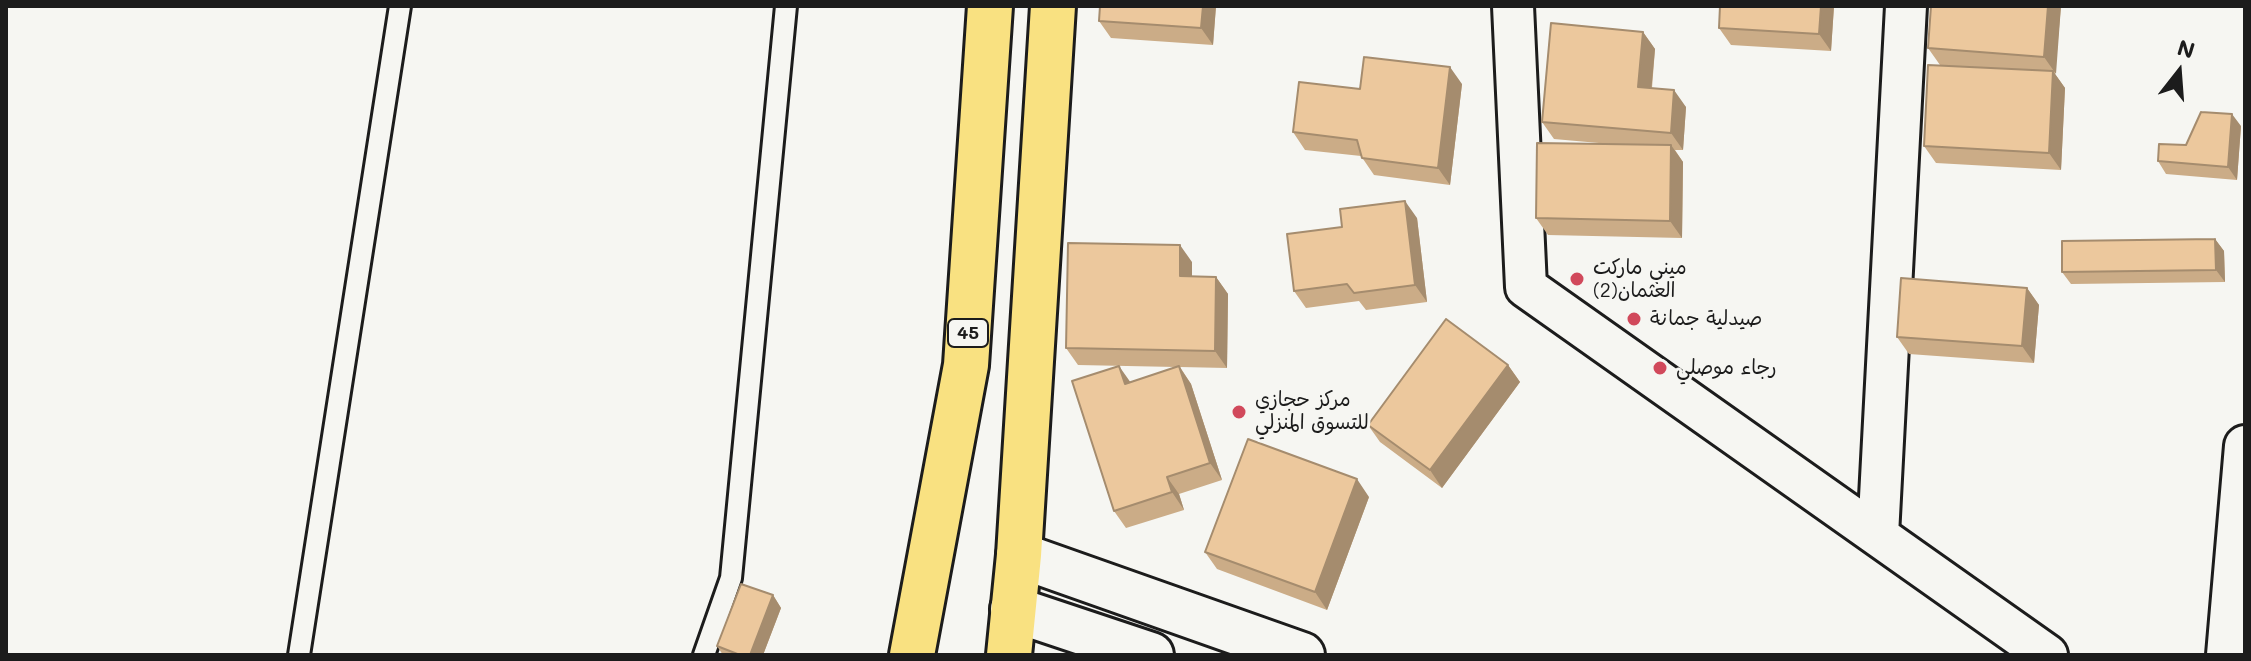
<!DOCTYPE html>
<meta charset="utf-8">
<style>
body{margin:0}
#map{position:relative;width:2251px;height:661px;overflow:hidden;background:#f6f6f2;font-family:Mali,sans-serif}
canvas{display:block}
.frame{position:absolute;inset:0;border:8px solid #1c1c1c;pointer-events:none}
.north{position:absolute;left:2139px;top:32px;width:80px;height:80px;-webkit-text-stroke:6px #f6f6f2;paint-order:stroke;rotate:17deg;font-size:22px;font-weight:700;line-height:32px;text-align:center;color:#1c1c1c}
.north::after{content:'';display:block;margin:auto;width:28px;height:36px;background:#1c1c1c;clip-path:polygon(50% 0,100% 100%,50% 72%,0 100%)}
</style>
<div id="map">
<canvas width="2251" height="661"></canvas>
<div class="frame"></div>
<div class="north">N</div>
</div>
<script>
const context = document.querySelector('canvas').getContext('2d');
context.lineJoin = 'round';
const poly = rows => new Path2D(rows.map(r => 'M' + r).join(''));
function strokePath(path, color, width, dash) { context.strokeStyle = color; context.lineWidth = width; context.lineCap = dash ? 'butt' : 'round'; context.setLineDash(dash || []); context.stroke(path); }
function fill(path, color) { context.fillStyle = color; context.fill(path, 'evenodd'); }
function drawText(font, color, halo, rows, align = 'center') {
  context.font = font + ' Mali,"Playpen Sans Arabic",sans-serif'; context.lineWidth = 6; context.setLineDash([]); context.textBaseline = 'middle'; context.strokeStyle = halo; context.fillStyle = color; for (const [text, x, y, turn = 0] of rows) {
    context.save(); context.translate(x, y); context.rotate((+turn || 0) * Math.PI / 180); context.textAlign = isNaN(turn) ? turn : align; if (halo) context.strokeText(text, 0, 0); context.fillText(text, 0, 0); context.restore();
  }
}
const service = poly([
 [299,655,400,6],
 [704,655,731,578,786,6]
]);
const minor = poly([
 [1513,6,1526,287,2047,655],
 [1878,535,1906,6],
 [2227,655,2245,446]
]);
const secondary = poly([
 [1019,555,1302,655],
 [1013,609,1151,655]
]);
const trunk = poly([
 [912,655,966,365,990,6],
 [1009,655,1019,555,1053,6]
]);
strokePath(service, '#1c1c1c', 26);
strokePath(minor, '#1c1c1c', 46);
strokePath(secondary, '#1c1c1c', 50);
strokePath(trunk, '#1c1c1c', 50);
strokePath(service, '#f6f6f2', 20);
strokePath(minor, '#f6f6f2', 40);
strokePath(secondary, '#f6f6f2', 44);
strokePath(trunk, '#f9e181', 44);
fill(poly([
 [1216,6,1213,45,1111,38,1099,21],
 [1720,6,1834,6,1831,51,1731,45,1719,28],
 [2061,6,2055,74,2065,88,2061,170,1936,163,1924,146,1940,65,1928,48],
 [1643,32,1655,49,1652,88,1686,107,1683,150,1675,150,1683,162,1682,238,1548,235,1536,218,1610,144,1554,139,1542,122],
 [1462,84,1450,185,1374,175,1361,156,1305,150,1293,132,1360,89],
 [2241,126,2237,180,2166,174,2158,161,2186,145],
 [1417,218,1427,302,1366,310,1359,301,1306,308,1294,291],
 [2215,239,2224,251,2225,282,2071,284,2062,272],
 [1192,262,1192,276,1216,277,1228,294,1227,368,1180,367,1191,384,1222,480,1179,494,1184,510,1126,528,1114,511,1130,382,1176,367,1078,365,1066,348],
 [2027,288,2039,305,2034,363,1909,354,1897,337],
 [1508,365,1520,382,1442,488,1380,442,1368,425],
 [1369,497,1327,610,1217,569,1205,552],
 [773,595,781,608,763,655,723,655,717,646]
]), '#cbac87');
fill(poly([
 [1203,6,1216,6,1213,45,1201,28],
 [1821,6,1834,6,1831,51,1819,34],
 [2048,6,2061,6,2056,74,2044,57],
 [1643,32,1655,49,1650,104,1638,87],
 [1450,67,1462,84,1450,185,1438,168],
 [2053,71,2065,88,2061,170,2049,153],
 [1674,90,1686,107,1683,150,1671,133],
 [2232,114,2241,126,2237,180,2228,167],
 [1671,145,1683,162,1682,238,1670,221],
 [1405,201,1417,218,1427,302,1415,285],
 [2215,239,2224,251,2225,282,2216,270],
 [1180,245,1192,262,1192,293,1180,276],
 [1216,277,1228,294,1227,368,1215,351],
 [2027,288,2039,305,2034,363,2022,346],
 [1508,365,1520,382,1442,488,1430,470],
 [1119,366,1131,383,1125,384],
 [1179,366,1191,384,1222,480,1210,463],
 [1167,477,1179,494,1184,510,1172,492],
 [1357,479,1369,497,1327,610,1315,592],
 [773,595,781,608,763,655,750,655]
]), '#a58c6e');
const building = poly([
 [1100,6,1203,6,1201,28,1099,21,1100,6],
 [1720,6,1821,6,1819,34,1719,28,1720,6],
 [1931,6,2048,6,2044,57,1928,48,1931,6],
 [1551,23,1643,32,1638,87,1674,90,1671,133,1542,122,1551,23],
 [1364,57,1450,67,1438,168,1362,158,1357,140,1293,132,1299,82,1360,89,1364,57],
 [1928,65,2053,71,2049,153,1924,146,1928,65],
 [2201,112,2232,114,2228,167,2158,161,2159,144,2186,145,2201,112],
 [1537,143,1671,145,1670,221,1536,218,1537,143],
 [1405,201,1415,285,1354,293,1347,284,1294,291,1287,234,1342,227,1340,209,1405,201],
 [2215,239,2216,270,2062,272,2062,241,2215,239],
 [1068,243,1180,245,1180,276,1216,277,1215,351,1066,348,1068,243],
 [1901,278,2027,288,2022,346,1897,337,1901,278],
 [1446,319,1508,365,1430,470,1368,425,1446,319],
 [1119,366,1125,384,1179,366,1210,463,1167,477,1172,492,1114,511,1072,381,1119,366],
 [1248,439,1357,479,1315,592,1205,552,1248,439],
 [741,584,773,595,750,655,740,655,717,646,741,584]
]);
fill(building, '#ecc89d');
strokePath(building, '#a58c6e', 2);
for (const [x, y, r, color] of [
 [1577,279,8,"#d1495b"],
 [1634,319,8,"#d1495b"],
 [1660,368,8,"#d1495b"],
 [1239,412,8,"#d1495b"]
]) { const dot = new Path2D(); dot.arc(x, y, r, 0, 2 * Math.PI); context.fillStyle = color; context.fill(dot); strokePath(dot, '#f6f6f2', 3); }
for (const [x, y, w] of [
 [968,333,40]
]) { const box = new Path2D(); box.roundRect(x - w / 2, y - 14, w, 28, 6); context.fillStyle = '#f6f6f2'; context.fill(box); strokePath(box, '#1c1c1c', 2); }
drawText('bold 18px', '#1c1c1c', null, [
 ["45",968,333]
]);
drawText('20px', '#1c1c1c', '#f6f6f2', [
 ["ميني ماركت",1593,268],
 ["العثمان(2)",1593,291],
 ["صيدلية جمانة",1650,319],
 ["رجاء موصلي",1676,368],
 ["مركز حجازي",1255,400],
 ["للتسوق المنزلي",1255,423]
], 'left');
</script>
